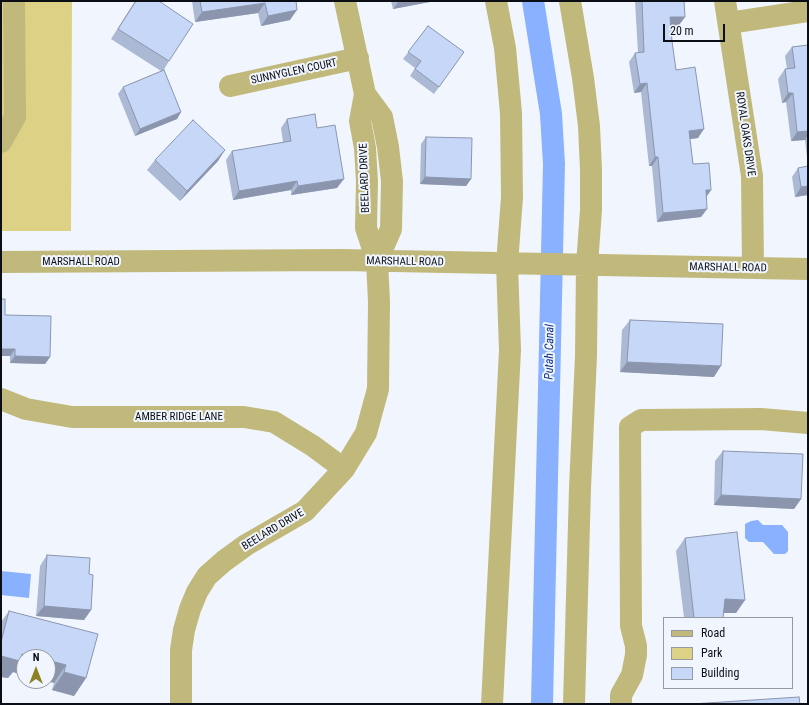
<!DOCTYPE html>
<style>
body{margin:0}
#map{position:relative;width:809px;height:705px;overflow:hidden;background:#f1f6fe;font-family:"Roboto Condensed",sans-serif}
canvas{display:block}
.frame{position:absolute;inset:0;border:2px solid #0b0e15;pointer-events:none}
.legend{position:absolute;left:663px;top:617px;width:130px;height:72px;box-sizing:border-box;background:#f1f6fe;border:1px solid #9599a1;margin:0;padding:5px 7px;list-style:none;font-size:12px;color:#0b0e15}
.legend li{display:flex;align-items:center;gap:8px;height:20px}
.legend b{width:20px;border:1px solid #9599a1}
.north{position:absolute;left:16px;top:649px;width:40px;height:40px;box-sizing:border-box;background:#f1f6fe;border:1px solid #9599a1;border-radius:50%;rotate:0deg;font-size:11px;font-weight:700;line-height:16px;text-align:center;color:#0b0e15}
.north::after{content:'';display:block;margin:auto;width:14px;height:18px;background:#8d8128;clip-path:polygon(50% 0,100% 100%,50% 72%,0 100%)}
.scale{position:absolute;left:663px;top:24px;width:62px;height:18px;box-sizing:border-box;border:2px solid #0b0e15;border-top:0;padding-left:5px;font-size:12px;line-height:14px;white-space:nowrap;color:#0b0e15;-webkit-text-stroke:3px #f1f6fe;paint-order:stroke}
</style>
<div id="map">
<canvas width="809" height="705"></canvas>
<div class="frame"></div>
<ul class="legend">
<li><b style="height:5px;background:#c1b97c"></b>Road</li>
<li><b style="height:11px;background:#dcd185"></b>Park</li>
<li><b style="height:11px;background:#c7d7f8"></b>Building</li>
</ul>
<div class="north">N</div>
<div class="scale">20 m</div>
</div>
<script>
const context = document.querySelector('canvas').getContext('2d');
context.lineJoin = 'round';
function fill(path, color) { context.fillStyle = color; context.fill(path, 'evenodd'); }
const poly = rows => new Path2D(rows.map(r => 'M' + r).join(''));
function strokePath(path, color, width, dash) { context.strokeStyle = color; context.lineWidth = width; context.lineCap = dash ? 'butt' : 'round'; context.setLineDash(dash || []); context.stroke(path); }
function drawText(font, color, halo, rows, align = 'center') {
  context.font = font + ' "Roboto Condensed",sans-serif'; context.lineWidth = 4; context.setLineDash([]); context.textBaseline = 'middle'; context.strokeStyle = halo; context.fillStyle = color; for (const [text, x, y, turn = 0] of rows) {
    context.save(); context.translate(x, y); context.rotate((+turn || 0) * Math.PI / 180); context.textAlign = isNaN(turn) ? turn : align; if (halo) context.strokeText(text, 0, 0); context.fillText(text, 0, 0); context.restore();
  }
}
fill(poly([
 [1,1,72,1,71,231,1,231]
]), '#dcd185');
fill(poly([
 [758,520,763,525,782,525,788,532,788,551,785,554,774,554,763,542,749,542,745,538,745,524,751,521],
 [1,571,31,574,29,598,1,595]
]), '#89b1ff');
strokePath(poly([
 [533,1,551,114,554,164,542,704]
]), '#89b1ff', 22);
strokePath(poly([
 [345,1,365,94],
 [570,1,583,78,589,126,591,170,591,210,587,265,586,356,580,488,574,704],
 [725,1,752,176,753,268],
 [729,23,808,11],
 [230,86,358,58],
 [1,142,15,117,14,1],
 [1,262,341,260,808,269],
 [1,399,26,409,72,417,244,417,274,422,313,446,344,469],
 [181,704,181,650,184,630,190,609,197,592,207,576,224,561,246,545,305,511,344,469,366,433,378,389,379,302,377,261,366,228,367,181,365,148,360,121,365,94,382,117,388,147,392,181,391,229,377,261],
 [492,704,510,350,507,264,512,197,511,113,505,48,496,1],
 [621,704,621,695,632,675,636,655,636,646,631,626,630,427,641,420,761,419,808,423]
]), '#c1b97c', 22);
fill(poly([
 [135,1,159,1,169,61,163,71,181,112,177,119,135,136,118,94,123,87,161,71,111,39],
 [192,1,296,1,290,20,261,26,258,13,195,22],
 [391,1,435,1,393,9],
 [635,1,684,1,685,17,679,25,671,26,672,41,676,70,698,138,690,139,693,164,711,190,706,197,707,209,701,217,657,222,652,166,649,166,641,92,634,93,629,62,635,53,638,53],
 [428,26,464,52,434,94,410,76,415,68,403,59],
 [808,45,808,166,805,140,791,141,786,102,782,103,778,79,785,69,787,69,785,56,792,47],
 [287,119,317,128,337,188,291,195,291,190,233,200,226,160,232,151,283,142,281,128],
 [426,137,471,179,466,186,420,184,421,144],
 [155,160,218,161,180,201,147,170],
 [808,166,808,195,795,197,792,177,798,168],
 [5,315,50,357,45,364,10,363,10,356],
 [630,320,714,377,620,372,622,330],
 [723,451,801,499,794,509,714,505,715,461],
 [685,538,745,600,736,613,724,613,723,618,684,618,676,551],
 [47,555,89,574,91,610,84,620,36,616,40,566],
 [9,611,86,678,74,696,52,690,54,683,47,681,48,681,24,657,24,675,13,672,8,678,1,677,1,622]
]), '#abb9d5');
fill(poly([
 [399,1,435,1,393,9],
 [265,3,258,13,195,22,202,12],
 [297,10,290,20,261,26,268,16],
 [670,17,685,17,679,25,664,26],
 [647,83,641,92,634,93,640,84],
 [788,93,793,93,786,102,782,103],
 [181,112,177,119,135,136,140,129],
 [704,129,698,138,683,140,689,131],
 [808,131,808,135,805,140,791,141,797,132],
 [225,150,218,161,180,201,187,191],
 [655,157,658,157,652,166,649,166],
 [425,177,471,179,466,186,420,184],
 [344,179,337,188,291,195,298,186],
 [297,181,291,190,233,200,239,191],
 [808,186,808,195,795,197,801,187],
 [706,190,711,190,705,199],
 [707,209,701,217,657,222,663,213],
 [1,349,15,349,10,356,1,356],
 [15,356,50,357,45,364,10,363],
 [627,362,721,366,714,377,620,372],
 [721,495,801,499,794,509,714,505],
 [725,599,745,600,736,613,716,613],
 [44,606,91,610,84,620,36,616],
 [22,654,35,657,24,657,24,675,13,672,8,678,1,677,1,656],
 [48,660,66,665,54,683,47,681,48,681],
 [64,672,86,678,74,696,52,690]
]), '#8b96ae');
const building = poly([
 [136,1,159,1,193,24,169,61,118,29,136,1],
 [200,1,296,1,297,10,268,16,265,3,202,12,200,1],
 [642,1,684,1,685,17,670,17,672,41,676,70,695,67,704,129,689,131,693,164,709,163,711,190,706,190,707,209,663,213,658,157,655,157,647,83,640,84,635,53,644,52,642,1],
 [428,26,464,52,439,87,415,69,421,61,408,52,428,26],
 [808,45,808,131,797,132,793,93,788,93,785,69,795,68,792,47,808,45],
 [164,70,181,112,140,129,123,87,164,70],
 [315,114,317,128,335,125,344,179,298,186,297,181,239,191,232,151,291,141,287,119,315,114],
 [193,120,225,150,187,191,155,160,193,120],
 [426,137,472,138,471,179,425,177,426,137],
 [808,166,808,186,801,187,798,168,808,166],
 [1,299,5,299,5,315,51,316,50,357,15,356,15,349,1,349,1,299],
 [630,320,723,324,721,366,627,362,630,320],
 [723,451,803,454,801,499,721,495,723,451],
 [737,532,745,600,725,599,723,618,694,618,685,538,737,532],
 [47,555,90,558,89,574,93,575,91,610,44,606,47,555],
 [9,611,98,634,86,678,64,672,66,665,48,660,48,657,35,657,22,654,20,661,1,656,1,642,9,611],
 [799,697,800,704,692,704,799,697]
]);
fill(building, '#c7d7f8');
strokePath(building, '#8b96ae', 1);
drawText('11px', '#0b0e15', '#f1f6fe', [
 ["SUNNYGLEN COURT",294,72,-12],
 ["ROYAL OAKS DRIVE",745,134,82],
 ["BEELARD DRIVE",365,178,-92],
 ["MARSHALL ROAD",81,262],
 ["MARSHALL ROAD",405,262,1],
 ["MARSHALL ROAD",728,268,1],
 ["AMBER RIDGE LANE",179,417],
 ["BEELARD DRIVE",273,530,-31]
]);
drawText('italic 12px', '#0a2e85', '#f1f6fe', [
 ["Putah Canal",550,352,-89]
]);
</script>
